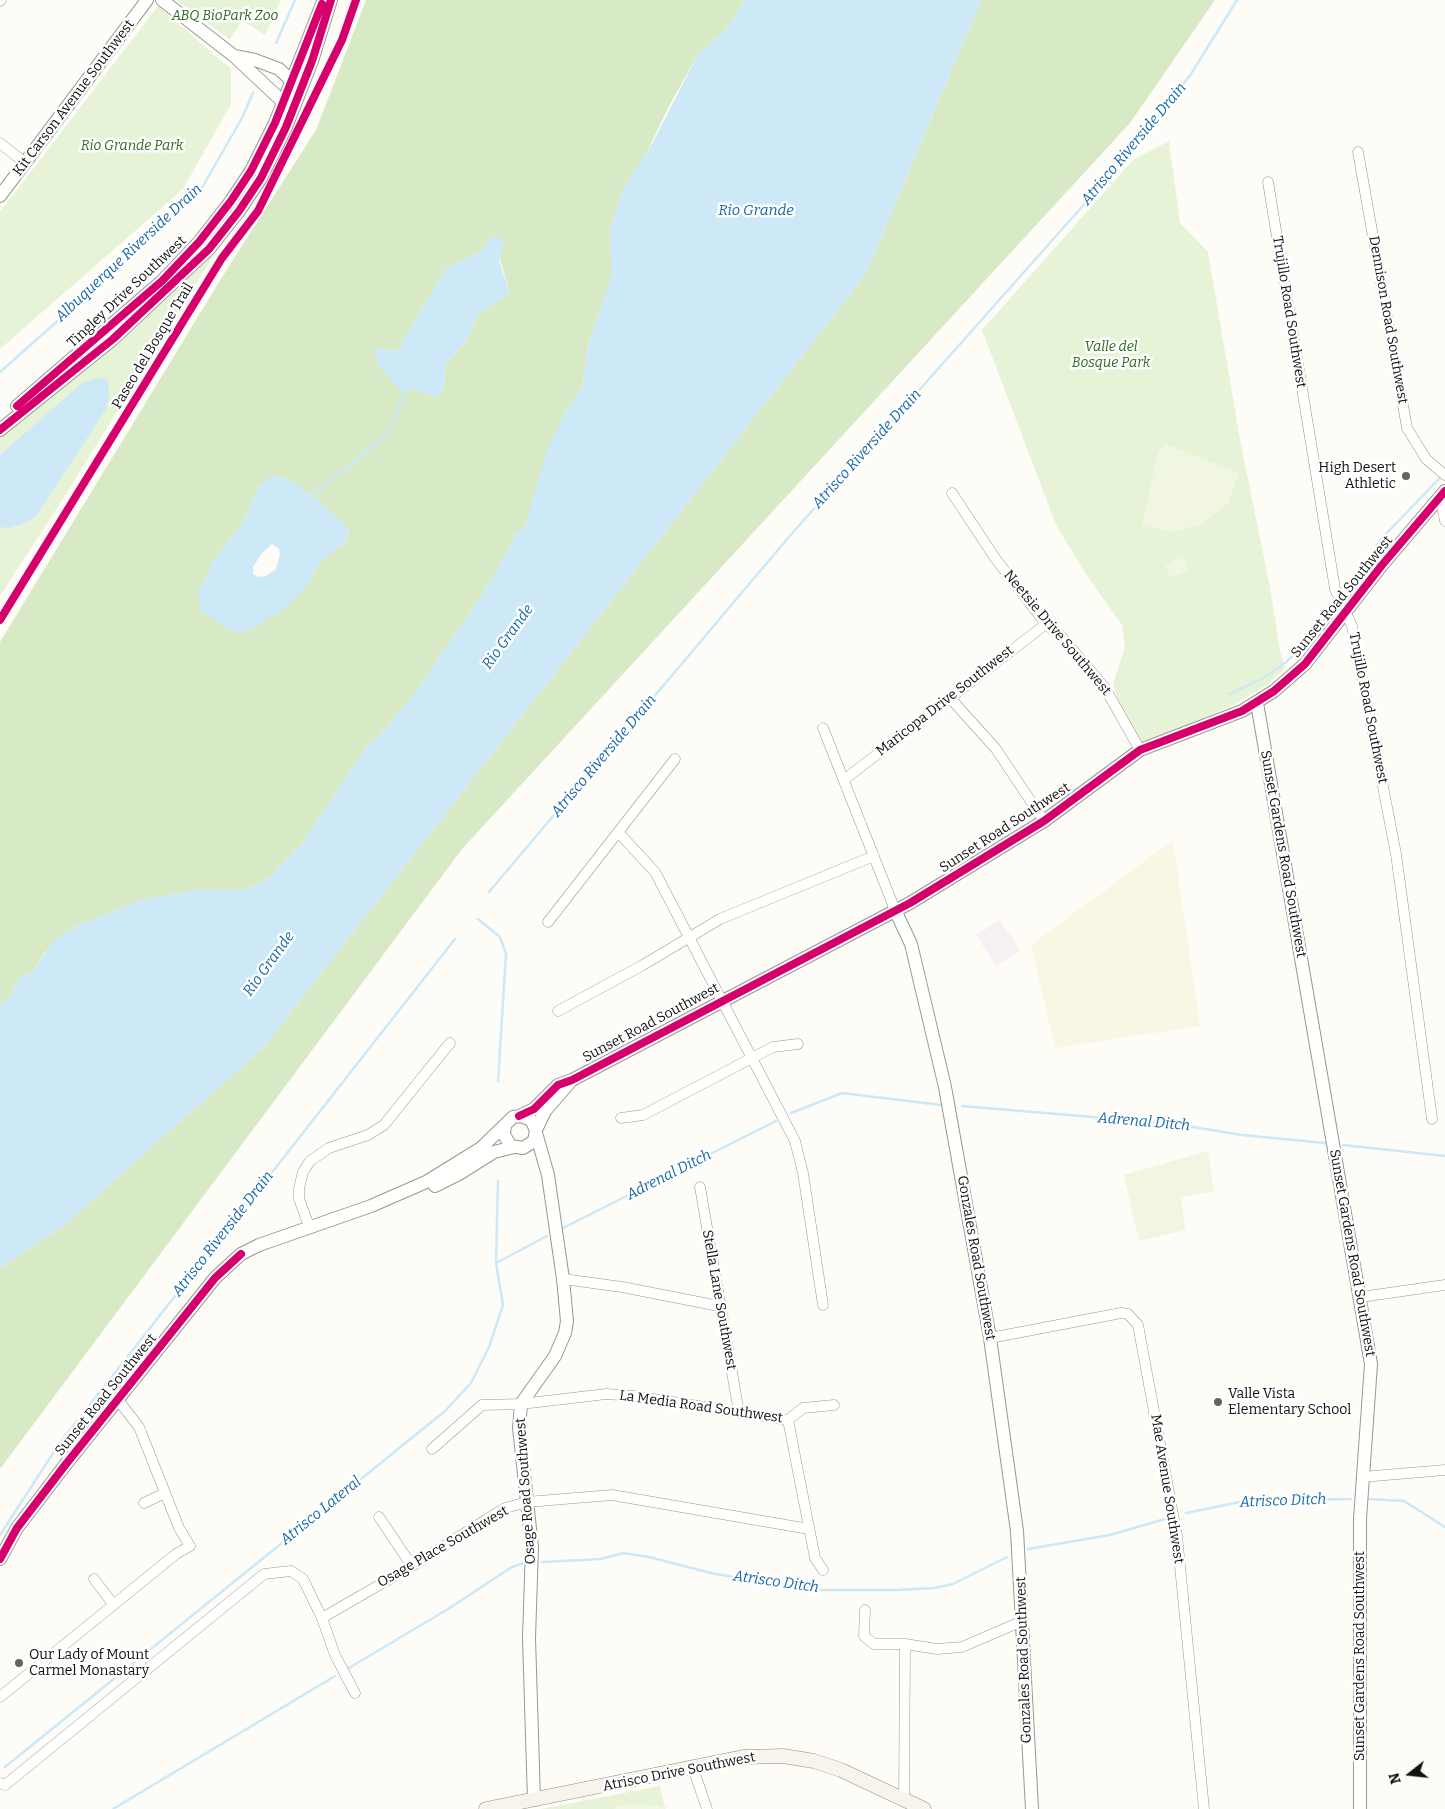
<!DOCTYPE html>
<style>
body{margin:0}
#map{position:relative;width:1445px;height:1809px;overflow:hidden;background:#fdfcf7;font-family:Bitter,serif}
canvas{display:block}
.north{position:absolute;left:1385px;top:1749px;width:50px;height:50px;-webkit-text-stroke:4px #fff;paint-order:stroke;rotate:254deg;font-size:14px;font-weight:700;line-height:20px;text-align:center;color:#111}
.north::after{content:'';display:block;margin:auto;width:18px;height:22px;background:#111;clip-path:polygon(50% 0,100% 100%,50% 72%,0 100%)}
</style>
<div id="map">
<canvas width="1445" height="1809"></canvas>
<div class="north">N</div>
</div>
<script>
const context = document.querySelector('canvas').getContext('2d');
context.lineJoin = 'round';
function fill(path, color) { context.fillStyle = color; context.fill(path, 'evenodd'); }
const poly = rows => new Path2D(rows.map(r => 'M' + r).join(''));
function strokePath(path, color, width, dash) { context.strokeStyle = color; context.lineWidth = width; context.lineCap = dash ? 'butt' : 'round'; context.setLineDash(dash || []); context.stroke(path); }
function drawText(font, color, halo, rows, align = 'center') {
  context.font = font + ' Bitter,serif'; context.lineWidth = 5; context.setLineDash([]); context.textBaseline = 'middle'; context.strokeStyle = halo; context.fillStyle = color; for (const [text, x, y, turn = 0] of rows) {
    context.save(); context.translate(x, y); context.rotate((+turn || 0) * Math.PI / 180); context.textAlign = isNaN(turn) ? turn : align; if (halo) context.strokeText(text, 0, 0); context.fillText(text, 0, 0); context.restore();
  }
}
fill(poly([
 [1000,920,1020,950,996,966,976,935]
]), '#f5f0f3');
fill(poly([
 [1173,840,1200,1026,1055,1048,1031,945]
]), '#f9f7e4');
fill(poly([
 [176,0,281,0,265,35,242,20,230,40],
 [158,6,231,69,231,104,183,189,0,349,0,212],
 [1169,141,1180,223,1208,252,1241,445,1270,587,1280,651,1285,668,1267,685,1235,704,1142,746,1121,709,1113,684,1125,647,1122,625,1086,574,1056,525,982,330,1133,160],
 [215,253,66,494,0,596,0,421],
 [660,1786,665,1809,541,1809]
]), '#e7f3d7');
fill(poly([
 [366,0,746,0,724,32,715,38,697,56,669,106,610,229,612,278,589,342,583,385,562,418,525,527,520,531,516,531,510,547,482,595,446,648,443,650,417,691,381,734,364,750,303,842,273,874,258,885,245,889,198,890,141,900,75,927,46,951,32,973,20,977,11,994,0,1006,0,642,224,274,316,130],
 [493,236,510,293,478,314,466,342,446,362,443,391,407,389,374,348,397,351,446,269,482,250],
 [279,476,294,483,319,501,349,529,346,541,320,562,308,584,231,631,214,617,214,560,244,522,259,486],
 [981,0,1215,0,1130,123,462,849,0,1469,0,1268,63,1226,263,1048,865,275]
]), '#d8eac5');
fill(poly([
 [1166,444,1239,473,1228,503,1204,523,1173,532,1142,526,1158,451],
 [1183,556,1189,570,1171,578,1165,565],
 [1208,1151,1214,1191,1181,1198,1185,1230,1139,1241,1124,1175],
 [633,1804,666,1806,666,1809,615,1809,615,1806]
]), '#f0f6e1');
fill(poly([
 [746,0,981,0,865,275,263,1048,63,1226,0,1268,0,1006,11,994,20,977,32,973,54,940,75,927,141,900,198,890,245,889,258,885,273,874,303,842,364,750,381,734,417,691,443,650,446,648,482,595,510,547,516,531,520,531,521,527,525,527,548,447,562,418,583,385,589,342,611,278,610,229,623,189,653,142,697,56,715,38,724,32],
 [493,235,504,241,499,261,510,293,478,314,466,342,446,362,443,391,436,398,412,389,401,392,378,365,374,348,397,351,446,269,482,250],
 [98,378,108,379,109,397,106,409,36,516,25,523,10,528,0,527,0,455,82,383],
 [279,476,293,482,319,501,349,529,346,541,320,562,308,584,287,607,245,633,231,631,201,610,198,593,214,560,244,522,259,486,271,477],
 [272,544,279,549,280,555,276,569,266,576,258,577,253,574,253,567,261,554]
]), '#cde8f7');
strokePath(poly([
 [276,43,295,0],
 [0,372,104,280,203,186,242,118,253,93],
 [311,495,349,467,387,433,407,389],
 [1346,594,1382,538,1439,479],
 [1319,626,1338,604],
 [1303,644,1313,633],
 [1230,694,1265,677,1285,663,1300,649],
 [489,892,788,538,1135,147,1191,74,1237,0],
 [478,919,500,937,506,954,498,1081],
 [962,1106,1175,1124,1242,1135,1325,1143],
 [791,1113,842,1093,941,1105],
 [1343,1145,1445,1156],
 [561,1229,776,1121],
 [496,1263,547,1236],
 [1368,1499,1404,1501,1445,1527],
 [1186,1513,1245,1501,1351,1499],
 [0,1535,59,1444,455,939],
 [1028,1549,1110,1535,1165,1519],
 [542,1562,601,1559,623,1553,649,1557,715,1574,820,1590,897,1590,934,1588,953,1584,1007,1557],
 [349,1668,448,1609,512,1567,524,1563],
 [5,1767,445,1411,471,1383,489,1347,503,1305,496,1263,498,1181],
 [113,1809,335,1676]
]), '#cde8f7', 2.5);
const minor = poly([
 [0,1,1,0],
 [0,143,25,163],
 [1358,152,1407,428,1426,459,1445,475],
 [1268,182,1335,589,1352,626,1396,854,1432,1119],
 [952,493,995,558,1046,624,1061,636,1105,688,1140,750],
 [1440,496,1445,521],
 [951,699,996,749,1044,821],
 [823,728,895,910],
 [845,779,1046,624],
 [618,832,655,872,795,1141,803,1173,823,1305],
 [548,922,675,759],
 [558,1011,643,965,720,919,874,856],
 [621,1118,643,1115,773,1047,798,1044],
 [700,1187,739,1413],
 [309,1226,299,1199,299,1188,303,1172,310,1161,329,1148,368,1135,384,1125,450,1043],
 [563,1279,622,1287,719,1306],
 [1361,1297,1445,1285],
 [990,1338,1121,1313,1128,1314,1138,1325,1177,1536,1204,1809],
 [788,1420,815,1558,823,1570],
 [432,1449,482,1405,521,1404,606,1394,634,1396,788,1420,803,1408,834,1405],
 [1362,1477,1445,1470],
 [144,1503,165,1493],
 [379,1517,412,1566],
 [94,1579,113,1604],
 [865,1610,864,1636,874,1644,905,1644,937,1649,962,1647,1020,1622],
 [322,1618,412,1566,505,1508,527,1502,612,1495,809,1529],
 [0,1697,176,1554,190,1546,179,1528,139,1427,118,1400],
 [693,1768,707,1809],
 [0,1783,5,1785,264,1574,291,1571,303,1579,322,1618,335,1655,355,1693],
 [904,1801,905,1644]
]);
const tertiary = poly([
 [162,0,234,56,282,101],
 [234,56,255,60,279,69,296,85],
 [0,196,147,0],
 [17,406,162,281,199,242,231,201,251,171,275,123,322,4],
 [0,430,113,339,209,249,239,211,261,178,286,127,312,61,331,0],
 [1257,703,1371,1364,1360,1519,1360,1809],
 [895,910,911,944,945,1087,990,1338,1017,1531,1032,1809],
 [519,1116,534,1109,558,1085,572,1080,910,903,1044,821,1140,750,1242,711,1274,691,1305,664,1382,565,1445,491],
 [536,1130,545,1111,570,1082],
 [435,1186,459,1174,494,1152,514,1147],
 [0,1559,17,1528,66,1464,215,1278,241,1254,259,1245,371,1206,426,1182,481,1148,513,1117,521,1116,531,1120,536,1130,534,1141,523,1148,511,1146,504,1135,505,1125],
 [534,1800,529,1638,532,1547,519,1428,521,1404,555,1356,565,1333,567,1321,563,1279,548,1175,536,1133]
]);
const secondary = poly([
 [486,1809,743,1757,783,1756,814,1761,841,1770,924,1809]
]);
strokePath(minor, '#979795', 11);
strokePath(tertiary, '#979795', 14);
strokePath(secondary, '#8e8d8b', 15);
strokePath(minor, '#fffffe', 10);
strokePath(tertiary, '#fffffe', 12);
strokePath(secondary, '#f6f4eb', 14);
strokePath(poly([
 [17,406,162,281,199,242,231,201,251,171,275,123,322,4],
 [0,430,113,339,209,249,239,211,261,178,286,127,312,61,331,0],
 [0,620,222,258,258,211,342,40,356,0],
 [519,1116,534,1109,558,1085,572,1080,910,903,1044,821,1140,750,1242,711,1274,691,1305,664,1382,565,1445,491],
 [0,1559,17,1528,66,1464,215,1278,241,1254]
]), '#d6006c', 8);
for (const [x, y, r, color] of [
 [1406,476,5,"#646362"],
 [1218,1402,5,"#646362"],
 [19,1663,5,"#646362"]
]) { const dot = new Path2D(); dot.arc(x, y, r, 0, 2 * Math.PI); context.fillStyle = color; context.fill(dot); strokePath(dot, '#fff', 2); }
drawText('italic 14px', '#2f6b1f', '#fff', [
 ["ABQ BioPark Zoo",225,16],
 ["Rio Grande Park",132,146],
 ["Valle del",1111,347],
 ["Bosque Park",1111,363]
]);
drawText('14px', '#111', '#fff', [
 ["Kit Carson Avenue Southwest",74,98,-53],
 ["Tingley Drive Southwest",127,292,-43],
 ["Trujillo Road Southwest",1289,312,81],
 ["Dennison Road Southwest",1388,320,80],
 ["Paseo del Bosque Trail",153,346,-59],
 ["Sunset Road Southwest",1342,597,-51],
 ["Neetsie Drive Southwest",1057,633,50],
 ["Maricopa Drive Southwest",945,701,-38],
 ["Trujillo Road Southwest",1368,708,79],
 ["Sunset Road Southwest",1005,828,-33],
 ["Sunset Gardens Road Southwest",1283,854,80],
 ["Sunset Road Southwest",651,1023,-28],
 ["Sunset Gardens Road Southwest",1352,1253,80],
 ["Gonzales Road Southwest",976,1258,80],
 ["Stella Lane Southwest",719,1300,80],
 ["Sunset Road Southwest",106,1395,-51],
 ["La Media Road Southwest",701,1407,8],
 ["Mae Avenue Southwest",1167,1489,81],
 ["Osage Road Southwest",526,1491,-94],
 ["Osage Place Southwest",443,1547,-30],
 ["Sunset Gardens Road Southwest",1360,1656,-90],
 ["Gonzales Road Southwest",1024,1660,-92],
 ["Atrisco Drive Southwest",679,1772,-11]
]);
drawText('14px', '#111', '#fff', [
 ["High Desert",1396,468,"right"],
 ["Athletic",1396,484,"right"],
 ["Valle Vista",1228,1394],
 ["Elementary School",1228,1410],
 ["Our Lady of Mount",29,1655],
 ["Carmel Monastary",29,1671]
], 'left');
drawText('italic 15px', '#1768a6', '#fff', [
 ["Atrisco Riverside Drain",1134,144,-50],
 ["Rio Grande",756,211],
 ["Albuquerque Riverside Drain",129,253,-43],
 ["Atrisco Riverside Drain",867,449,-48],
 ["Rio Grande",508,637,-54],
 ["Atrisco Riverside Drain",604,756,-50],
 ["Rio Grande",269,964,-54],
 ["Adrenal Ditch",1144,1122,5],
 ["Adrenal Ditch",669,1175,-27],
 ["Atrisco Riverside Drain",223,1234,-52],
 ["Atrisco Ditch",1283,1501,-2],
 ["Atrisco Lateral",321,1511,-39],
 ["Atrisco Ditch",776,1582,8]
]);
</script>
